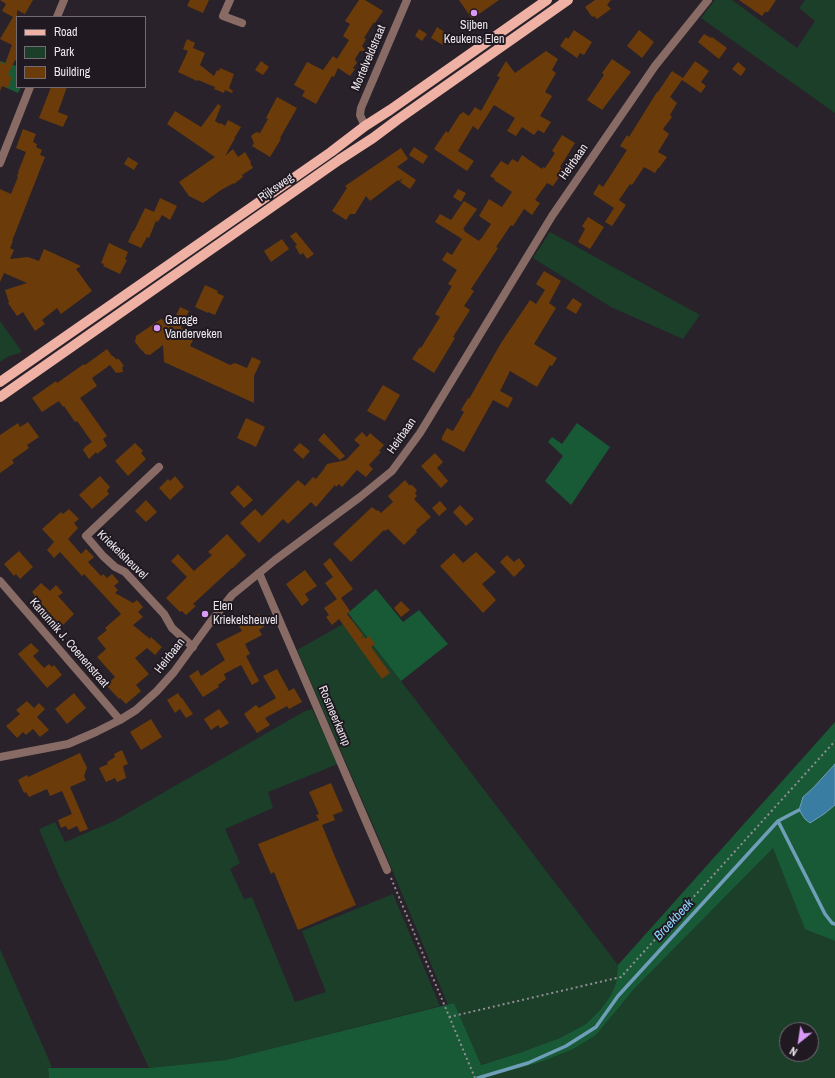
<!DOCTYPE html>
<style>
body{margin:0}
#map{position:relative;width:835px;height:1078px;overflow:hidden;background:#29222b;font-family:"Archivo Narrow",sans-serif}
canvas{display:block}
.legend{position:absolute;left:16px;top:16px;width:130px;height:72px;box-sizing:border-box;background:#201921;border:1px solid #726b73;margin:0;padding:5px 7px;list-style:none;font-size:12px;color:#ece7ed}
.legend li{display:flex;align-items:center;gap:8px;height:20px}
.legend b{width:20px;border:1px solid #726b73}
.north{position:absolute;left:779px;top:1022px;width:40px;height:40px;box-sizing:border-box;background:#201921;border:1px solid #726b73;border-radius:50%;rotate:210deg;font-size:11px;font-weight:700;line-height:16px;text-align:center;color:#ece7ed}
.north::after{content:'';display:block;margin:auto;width:14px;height:18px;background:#d99af7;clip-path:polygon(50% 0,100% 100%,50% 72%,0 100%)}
</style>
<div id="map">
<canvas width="835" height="1078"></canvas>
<ul class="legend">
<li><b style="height:5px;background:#efb1a4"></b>Road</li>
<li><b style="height:11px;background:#1b3f29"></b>Park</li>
<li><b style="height:11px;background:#6b3c09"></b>Building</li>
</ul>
<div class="north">N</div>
</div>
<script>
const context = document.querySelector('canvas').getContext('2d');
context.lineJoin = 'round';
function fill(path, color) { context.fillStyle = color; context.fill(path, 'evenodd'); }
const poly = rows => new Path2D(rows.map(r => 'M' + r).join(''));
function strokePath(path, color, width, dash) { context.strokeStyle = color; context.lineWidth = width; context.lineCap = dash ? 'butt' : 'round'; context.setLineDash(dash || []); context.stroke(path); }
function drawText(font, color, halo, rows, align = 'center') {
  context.font = font + ' "Archivo Narrow",sans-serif'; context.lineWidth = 4; context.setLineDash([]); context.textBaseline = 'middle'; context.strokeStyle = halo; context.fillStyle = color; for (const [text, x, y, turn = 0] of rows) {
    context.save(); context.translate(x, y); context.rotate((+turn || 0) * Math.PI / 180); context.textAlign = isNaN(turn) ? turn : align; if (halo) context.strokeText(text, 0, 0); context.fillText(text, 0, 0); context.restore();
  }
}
fill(poly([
 [715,0,732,0,797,48,815,21,799,8,805,0,835,0,835,113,701,18],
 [550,232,700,315,683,339,611,307,533,258],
 [0,321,22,352,7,357,0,362],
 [352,619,401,681,618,965,616,983,611,995,601,1009,586,1024,560,1038,519,1053,480,1065,454,1003,448,1005,383,848,297,650],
 [312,709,338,764,268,792,273,808,225,829,240,863,230,869,244,899,252,897,295,1002,326,992,302,931,393,894,440,1006,226,1060,149,1068,58,874,39,829,55,822,65,842,114,821,305,711],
 [773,847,805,928,817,934,835,941,835,1078,486,1078,486,1077,538,1063,596,1035,635,988],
 [787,1030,811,1030,811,1054,787,1054],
 [0,949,52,1067,48,1068,49,1078,0,1078]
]), '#1b3f29');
fill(poly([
 [0,61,17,66,17,87,21,87,18,93,0,85],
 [577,423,610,447,571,505,545,481,563,456,548,442,552,437,562,444],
 [376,589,403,622,419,610,448,644,401,681,348,613],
 [835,722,835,764,813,788,803,797,810,822,824,814,835,805,835,941,817,934,805,929,773,848,635,988,596,1035,573,1049,538,1063,486,1077,486,1078,49,1078,48,1068,149,1068,226,1060,454,1003,481,1065,519,1053,560,1038,586,1024,601,1009,611,995,616,983,618,965]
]), '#185a36');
const water = poly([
 [835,764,835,805,824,814,810,823,805,819,799,810,803,797,813,788,835,764]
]);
fill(water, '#397ea2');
strokePath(water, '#6f9eb8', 1);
strokePath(poly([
 [778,821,825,914,832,923,835,924],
 [478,1078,528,1063,566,1046,596,1027,618,996,778,821,799,810]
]), '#6f9eb8', 3.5);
fill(poly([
 [0,0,33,0,25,14,17,10,17,61,15,60,8,75,12,77,8,88,2,86,0,91,0,62,5,64,12,45,0,39,13,17,2,11,6,4],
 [190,0,209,0,203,13,187,6],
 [359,0,365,0,383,11,375,23,374,22,364,38,366,39,362,46,366,51,360,51,355,59,357,63,353,68,355,69,350,76,338,68,334,77,332,76,316,104,302,96,305,91,294,85,307,62,323,70,333,56,337,59,349,40,343,36,350,24,345,21],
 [459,0,499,0,472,19],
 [595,0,611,0,607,5,611,9,597,19,594,16,592,17,585,7],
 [739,0,776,0,768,12,765,12,762,16],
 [437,27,449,35,443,45,431,38],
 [419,29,427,34,422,41,415,36],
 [574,30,592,42,584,55,580,53,577,58,560,46,566,37,568,39],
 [639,30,654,42,642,58,627,46],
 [704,34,711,38,712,37,727,48,719,59,698,42],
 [187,39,195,43,193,48,205,53,200,65,214,76,217,70,219,71,220,68,234,74,229,88,233,91,232,93,225,90,224,93,214,89,215,87,198,80,197,81,178,72,188,51,183,49],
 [546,51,558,59,552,70,556,73,545,92,552,96,540,116,551,122,544,133,538,130,534,135,522,127,516,136,507,131,515,118,494,105,478,130,473,126,458,151,474,161,467,171,434,149,446,131,448,133,460,114,461,114,463,112,469,116,475,107,481,111,500,77,497,76,506,61,515,73],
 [612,59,631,72,602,110,587,100,604,75,602,73],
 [261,61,269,67,263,75,255,70],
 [695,61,709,71,701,82,706,86,701,93,682,80,670,97,677,103,670,115,672,117,663,129,669,134,658,152,667,157,662,164,659,168,658,168,655,173,644,167,632,185,630,184,619,200,626,205,612,226,605,222,614,208,593,194,599,184,603,187,627,150,620,146,627,135,629,137,657,92,658,92,672,71,683,78],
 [738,62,746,69,741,76,732,69],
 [51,87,67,87,58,112,68,116,63,127,39,118],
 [277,97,297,108,280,138,281,139,270,157,252,146,254,143,251,136,256,132,260,133,268,119,266,118],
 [218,104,221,106,215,121,220,124,221,123,225,126,228,120,241,127,235,137,234,136,235,138,225,156,233,149,238,157,245,152,251,162,250,163,253,168,242,175,243,177,234,184,234,183,221,190,203,203,189,196,179,182,215,157,167,124,175,111,201,127],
 [23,129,36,134,33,142,37,144,36,147,42,150,40,155,45,157,12,241,13,241,10,248,14,250,10,259,28,257,39,261,44,249,81,266,76,269,92,291,61,314,57,308,42,320,45,324,35,331,23,312,17,316,8,303,9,302,5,290,27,283,4,273,0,282,0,189,11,194,18,177,17,176,19,172,18,172,26,152,16,148],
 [562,135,575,143,560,167,564,170,553,186,547,183,535,200,540,203,532,215,524,209,513,226,511,225,496,247,498,248,471,289,474,291,464,306,470,310,453,337,455,338,434,373,412,359,420,347,421,348,440,317,435,314,452,286,448,284,457,270,442,260,447,252,452,255,462,239,435,222,440,214,451,220,464,201,477,209,463,229,465,230,464,231,479,241,480,239,481,239,491,224,479,216,489,199,502,207,512,192,494,180,495,179,490,176,501,161,508,165,512,159,518,162,522,155,542,169,543,167,545,168,555,153,552,151],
 [414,147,428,156,423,164,409,155],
 [401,148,408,159,397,167,416,180,410,189,400,182,403,178,399,181,398,180,370,201,366,196,355,214,350,214,346,220,332,211,347,188,345,186],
 [128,157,138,163,134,170,124,164],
 [458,189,466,193,461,202,453,197],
 [160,198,177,206,170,220,162,215,158,222,156,221,149,238,147,237,141,248,128,242,133,231,134,231,145,208,154,212],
 [588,217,604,227,590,249,578,242,585,229,582,226],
 [296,232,314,254,307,259,303,253,300,255,295,246,297,245,290,236],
 [282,239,289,249,271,262,264,251],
 [109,243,128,252,125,259,127,260,120,274,103,266,104,264,101,263],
 [544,271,561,281,549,303,556,308,534,344,557,358,552,366,550,365,537,387,510,371,500,391,513,398,508,408,493,400,464,452,442,440,442,437,447,428,453,431,464,412,461,410,468,398,469,399,501,343,530,300,536,304,545,290,536,284],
 [205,285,218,291,217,293,224,296,215,315,208,312,208,313,195,307],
 [573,298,582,304,576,314,566,308],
 [180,307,189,311,181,328,196,334,190,346,230,365,235,363,247,368,252,357,261,361,254,376,254,403,164,362,163,345,150,355,145,354,142,350,142,351,135,342,136,336,161,319,172,324],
 [107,349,112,356,113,356,117,360,118,358,124,366,122,367,123,372,116,373,110,365,92,378,97,386,80,398,107,436,103,439,107,446,97,454,96,452,89,459,83,450,85,447,92,442,77,421,75,422,64,406,63,407,59,401,42,412,32,398,56,381,57,383,84,364,85,365],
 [383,385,400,395,385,421,367,411],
 [246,418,265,427,256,447,237,438],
 [28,422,39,437,27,445,29,448,12,460,14,463,0,473,0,435,18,423,20,427],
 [362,432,367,437,370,433,384,445,379,451,381,452,369,465,373,469,366,477,357,470,342,487,339,484,336,487,335,485,316,507,311,502,288,524,283,519,259,543,240,523,255,509,262,516,298,480,305,486,313,477,316,479,324,469,325,467,327,464,346,460,360,445,354,440],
 [324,433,345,456,340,460,318,440],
 [135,443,143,451,141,453,146,459,128,476,115,461],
 [300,443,310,451,303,459,293,450],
 [435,453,443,462,437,468,448,481,441,488,421,466],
 [100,476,110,487,107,491,109,494,92,509,79,495],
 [175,476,184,487,170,500,159,488,168,479,170,481],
 [405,480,409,485,412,485,417,490,415,493,417,496,414,499,431,517,416,530,417,532,404,545,388,529,385,531,384,530,351,562,333,544,372,507,377,511,378,510,381,513,393,502,388,496],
 [238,485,253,500,244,508,230,493],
 [146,500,157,512,146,522,135,511],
 [440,501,447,509,439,516,432,508],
 [460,505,474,519,466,526,453,512],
 [69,509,79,519,74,523,78,528,68,539,81,554,86,549,94,557,88,562,101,576,103,574,107,578,112,574,119,582,114,586,118,590,115,593,133,603,137,600,143,607,138,612,143,617,133,625,150,639,151,637,162,647,155,655,147,648,135,658,149,674,136,685,141,691,126,704,120,698,119,699,106,685,115,677,97,657,106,649,97,638,107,630,105,628,121,614,84,574,82,576,60,552,54,558,47,550,54,542,42,529,61,512,63,514],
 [227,534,246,555,233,568,232,568,193,604,196,606,186,615,182,611,180,612,166,598,187,577,171,561,178,554,194,571,212,555,208,552],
 [19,551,33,567,20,579,16,574,14,576,4,564],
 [476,552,496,572,482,584,496,600,483,613,440,566,454,553,463,563],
 [507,555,514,562,519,558,525,566,514,577,500,562],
 [330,558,353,589,341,598,350,611,347,614,363,635,361,639,364,636,365,639,369,636,375,644,371,647,390,673,382,679,339,619,332,625,326,617,329,615,324,608,337,599,325,583,333,577,323,564],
 [305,570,317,586,305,594,309,600,302,606,286,584],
 [41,583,50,591,56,585,63,593,58,596,74,614,62,626,59,622,57,624,34,598,34,594,32,592],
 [401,601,410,610,401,617,394,608],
 [259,614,265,626,259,630,262,635,245,644,250,654,246,656,259,681,252,685,241,665,224,674,226,679,218,685,219,687,203,697,189,676,198,670,201,676,225,660,216,644,242,631,238,625],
 [31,643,39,651,33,656,44,668,49,664,52,667,54,665,62,675,47,688,18,654],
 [277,669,289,691,294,688,302,702,289,709,287,706,265,718,270,725,257,733,244,714,256,705,259,708,276,698,263,676],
 [74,693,86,708,67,724,55,709],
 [178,693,181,698,182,698,193,714,186,718,180,709,175,713,167,700],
 [27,701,34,708,39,703,45,709,37,717,49,730,40,737,33,729,26,735,23,732,17,738,6,726,20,714,16,710],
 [219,709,229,723,221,728,220,728,218,725,211,730,204,719],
 [151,719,162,737,141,750,130,732],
 [122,750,128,764,123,766,126,778,117,782,115,778,106,782,99,768,108,764,107,762,115,757,114,754],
 [80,753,87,768,84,776,86,780,70,787,88,829,80,832,77,826,68,830,66,826,61,828,58,820,72,814,62,791,50,796,47,789,29,797,26,792,24,793,18,780,27,775,28,777],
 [331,783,343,811,333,815,335,820,322,825,335,857,356,905,298,930,274,872,271,874,258,844,319,820,316,815,319,814,309,792]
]), '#6b3c09');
strokePath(poly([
 [391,878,475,1078],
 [449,1017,621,977,835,741]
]), '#938d95', 2, [2, 3]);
strokePath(poly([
 [230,0,223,16,242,23],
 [57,17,64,0],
 [365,126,360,115,361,108,407,0],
 [0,163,30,87],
 [159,467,86,536,103,556,115,567,125,572,164,614,172,628,193,647],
 [259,573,387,870],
 [0,581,120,720],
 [0,757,68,744,96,732,120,720,136,710,157,691,174,672,209,624,232,595,275,560,360,497,392,471,420,433,552,216,655,66,708,0]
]), '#896b65', 8);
strokePath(poly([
 [0,382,331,152,365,126,390,110,547,0],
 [0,397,339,160,373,138,397,120,568,0]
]), '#efb1a4', 10);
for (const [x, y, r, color] of [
 [474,13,4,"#d99af7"],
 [157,328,4,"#d99af7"],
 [205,614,4,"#d99af7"]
]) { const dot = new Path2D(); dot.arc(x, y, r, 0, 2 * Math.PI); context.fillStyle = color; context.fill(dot); strokePath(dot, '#201921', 1.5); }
drawText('12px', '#ece7ed', '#201921', [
 ["Sijben",474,26,"center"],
 ["Keukens Elen",474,40,"center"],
 ["Garage",165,321],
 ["Vanderveken",165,335],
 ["Elen",213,607],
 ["Kriekelsheuvel",213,621]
], 'left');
drawText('12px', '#ece7ed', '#201921', [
 ["Mortelveldstraat",369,58,-67],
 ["Heirbaan",574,162,-55],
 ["Rijksweg",276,188,-35],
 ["Heirbaan",402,436,-55],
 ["Kriekelsheuvel",122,555,44],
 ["Kanunnik J. Coenenstraat",69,643,49],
 ["Heirbaan",170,656,-52],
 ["Rosmeerkamp",334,716,67]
]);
drawText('italic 13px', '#8ad5ff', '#201921', [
 ["Broekbeek",674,920,-47]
]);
</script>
